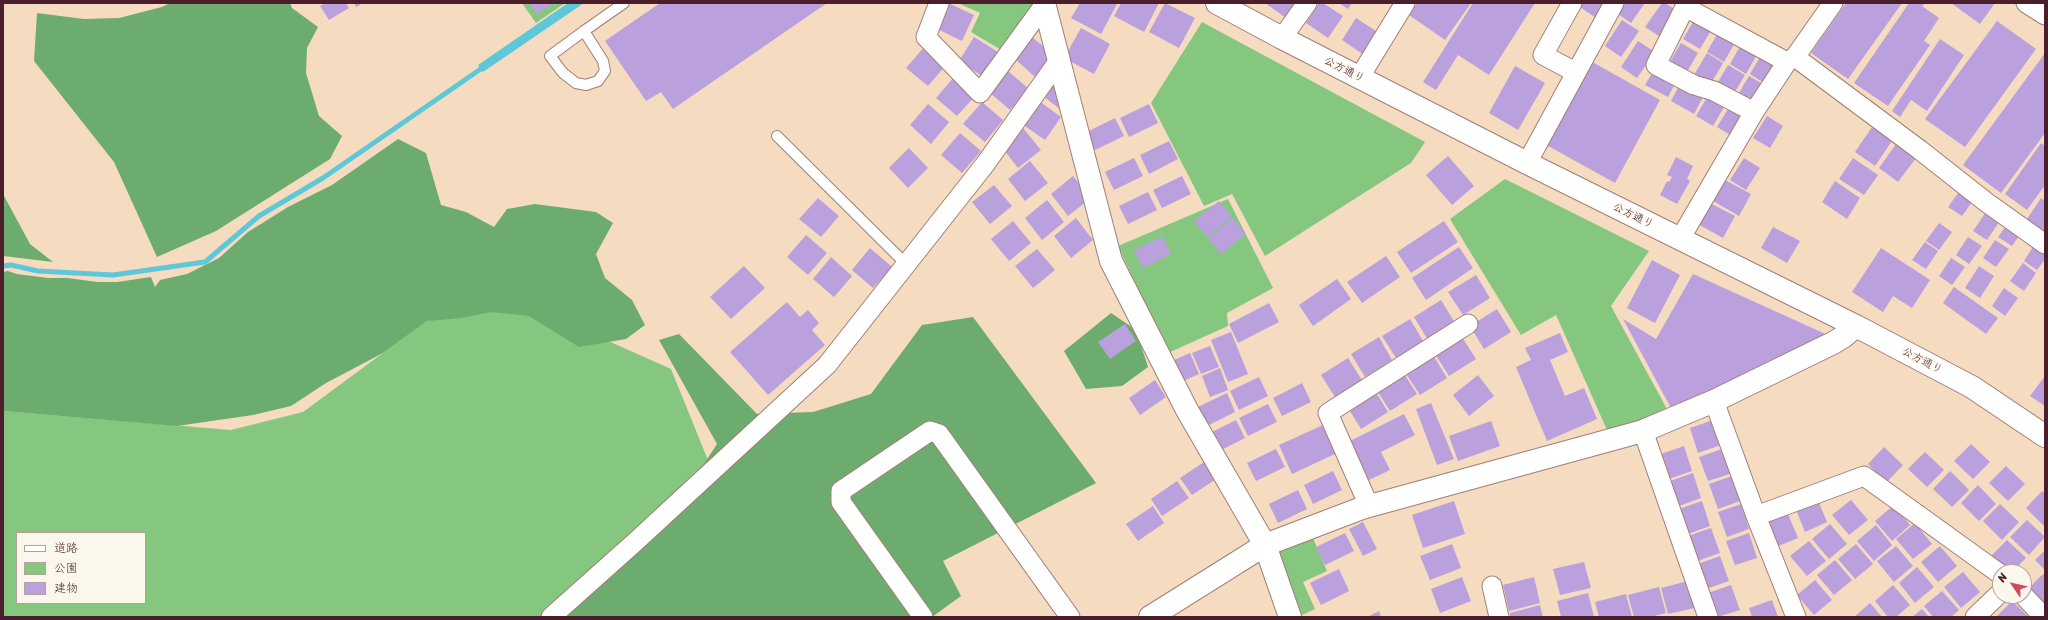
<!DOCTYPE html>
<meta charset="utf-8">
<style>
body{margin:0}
#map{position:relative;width:2048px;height:620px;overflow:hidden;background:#f5dcc0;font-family:Sriracha,"Klee One",sans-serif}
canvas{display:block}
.frame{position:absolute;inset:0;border:4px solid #4a1f2b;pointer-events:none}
.legend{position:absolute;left:16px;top:532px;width:130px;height:72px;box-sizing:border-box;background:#fbf7ec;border:1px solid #b4a19f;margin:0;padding:5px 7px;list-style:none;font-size:12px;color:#4a1f2b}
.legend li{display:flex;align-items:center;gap:8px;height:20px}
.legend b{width:20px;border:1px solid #b4a19f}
.north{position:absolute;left:1992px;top:564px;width:40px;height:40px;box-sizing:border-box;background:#fbf7ec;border:1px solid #b4a19f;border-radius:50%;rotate:304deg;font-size:11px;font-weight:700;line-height:16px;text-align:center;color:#4a1f2b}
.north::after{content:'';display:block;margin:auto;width:14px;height:18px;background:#d1495b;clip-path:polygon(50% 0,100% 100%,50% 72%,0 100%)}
</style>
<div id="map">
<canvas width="2048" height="620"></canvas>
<div class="frame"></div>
<ul class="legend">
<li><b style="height:5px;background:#fff"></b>道路</li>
<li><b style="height:11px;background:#85c77f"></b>公園</li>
<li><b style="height:11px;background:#baa0dc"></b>建物</li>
</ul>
<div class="north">N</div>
</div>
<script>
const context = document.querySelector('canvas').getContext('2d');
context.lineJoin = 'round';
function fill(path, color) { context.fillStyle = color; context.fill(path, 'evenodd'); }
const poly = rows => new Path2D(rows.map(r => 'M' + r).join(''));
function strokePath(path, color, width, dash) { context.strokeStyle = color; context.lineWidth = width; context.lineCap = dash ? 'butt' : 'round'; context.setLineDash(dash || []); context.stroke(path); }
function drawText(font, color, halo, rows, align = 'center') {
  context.font = font + ' Sriracha,"Klee One",sans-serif'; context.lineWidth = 3; context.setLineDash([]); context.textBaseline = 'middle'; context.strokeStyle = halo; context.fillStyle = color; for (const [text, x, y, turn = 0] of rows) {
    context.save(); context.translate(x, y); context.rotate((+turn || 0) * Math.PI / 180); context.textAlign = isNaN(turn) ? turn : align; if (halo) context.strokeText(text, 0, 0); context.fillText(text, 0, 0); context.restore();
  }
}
fill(poly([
 [522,3,565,3,536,23],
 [958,3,1034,3,1003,51,971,32,980,13],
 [1202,22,1425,142,1411,163,1265,256,1232,194,1204,206,1151,103],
 [1505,179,1649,251,1611,306,1668,411,1641,423,1607,430,1556,315,1521,335,1450,219],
 [1228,199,1273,288,1227,313,1228,326,1168,353,1118,246],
 [478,283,671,369,712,470,551,617,3,617,3,411,231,430,303,412],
 [17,533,145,533,145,603,17,603],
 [1310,531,1327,571,1303,582,1315,609,1302,615,1272,548]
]), '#85c77f');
fill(poly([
 [170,3,290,3,292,8,318,27,307,48,306,73,319,116,342,136,330,159,216,231,157,257,114,162,34,61,37,13,84,19,119,18,162,7],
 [398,139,426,153,441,205,466,212,494,227,507,209,535,204,596,212,613,223,596,254,605,278,632,300,645,325,626,339,579,347,529,316,491,312,461,318,427,321,383,353,326,383,291,406,253,415,177,426,3,411,3,272,8,271,17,274,48,278,67,278,98,282,117,282,151,277,155,287,160,280,187,274,219,258,248,232,288,207,332,185],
 [3,194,30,244,53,262,3,256],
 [1111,313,1136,330,1148,367,1122,386,1086,389,1064,351],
 [973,317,1096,483,943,561,961,596,932,617,548,617,681,499,717,444,659,340,679,334,757,414,813,412,871,394,922,325]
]), '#6cac6e');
fill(poly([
 [568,3,584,3,483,72,478,65]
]), '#5ec8d8');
strokePath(poly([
 [3,266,11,265,38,271,113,275,205,262,259,216,323,178,485,66]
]), '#5ec8d8', 5);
fill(poly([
 [325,3,346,3,349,8,329,20,320,6],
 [354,3,363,3,356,7],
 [529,3,554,3,537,14],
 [660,3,827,3,673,109,661,92,646,101,605,41],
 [948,3,974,15,962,41,937,29],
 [1080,3,1117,4,1101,34,1071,18],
 [1121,3,1159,3,1144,32,1114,16],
 [1165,3,1195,18,1179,48,1149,32],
 [1265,3,1296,3,1286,18],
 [1319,3,1323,3,1343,16,1328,38,1306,23],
 [1339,3,1352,3,1348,9],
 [1417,3,1471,3,1445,40,1409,15],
 [1473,3,1535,3,1489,75,1458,55,1436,90,1423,82],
 [1582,3,1606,3,1596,18,1580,7],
 [1621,3,1645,3,1631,23,1615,12],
 [1662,3,1665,3,1679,12,1662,38,1645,27],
 [1846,3,1902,3,1848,79,1811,53],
 [1909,3,1925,3,1922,6,1939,18,1924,41,1930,45,1888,106,1854,83],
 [1951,3,1995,3,1980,24],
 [1696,17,1713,27,1700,49,1683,39],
 [1356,18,1379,33,1364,55,1342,40],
 [1622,20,1639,31,1621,57,1605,46],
 [1997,21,2036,49,1965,147,1925,119],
 [1081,28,1110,44,1094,74,1064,58],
 [1720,29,1737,39,1724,62,1707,52],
 [974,37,998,52,982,76,959,61],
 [1032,37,1054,55,1035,77,1014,58],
 [1940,39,1964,55,1927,111,1911,100,1900,117,1892,111],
 [1638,41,1655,52,1637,78,1621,67],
 [1743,41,1759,51,1746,74,1730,64],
 [1681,43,1698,53,1685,75,1668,65],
 [925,46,946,65,928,86,906,68],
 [1763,52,1780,62,1767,85,1750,74],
 [1707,53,1723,63,1710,85,1694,75],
 [2045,53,2045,133,2001,193,1963,165],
 [1587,59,1660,100,1615,183,1541,142],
 [1728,65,1745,75,1732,97,1715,87],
 [1515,66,1545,83,1518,130,1489,113],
 [1655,68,1677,80,1668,97,1645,85],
 [1008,71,1029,89,1010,110,989,92],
 [1059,73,1065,113,1043,96],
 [1749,76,1766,86,1752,108,1736,98],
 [954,77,976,95,957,116,936,98],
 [1680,84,1703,97,1694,114,1671,101],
 [1709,94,1726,104,1713,126,1696,116],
 [1039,101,1061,117,1045,140,1022,124],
 [982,102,1003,120,985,142,963,124],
 [928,104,949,122,931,144,910,125],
 [1149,104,1158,123,1129,137,1120,118],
 [1731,104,1747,114,1734,137,1717,127],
 [1767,116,1783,126,1770,148,1753,138],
 [1115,118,1124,136,1095,150,1087,132],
 [1872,127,1892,141,1875,166,1855,152],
 [1023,128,1041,150,1018,168,1001,146],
 [960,133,981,151,962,173,941,155],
 [1169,141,1178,159,1149,174,1140,155],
 [2041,143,2045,146,2045,185,2027,210,2005,194],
 [1896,144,1916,158,1898,182,1879,168],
 [909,148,928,168,908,188,889,168],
 [1448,156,1474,186,1452,205,1426,175],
 [1676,157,1693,166,1687,179,1690,181,1677,204,1660,195,1667,181,1669,182,1672,177,1667,175],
 [1134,158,1143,176,1114,190,1105,172],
 [1744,158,1760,168,1746,190,1730,180],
 [1853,158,1878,175,1864,195,1839,179],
 [1030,161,1048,183,1025,201,1008,179],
 [1073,176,1091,198,1068,216,1051,194],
 [1182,176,1191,194,1162,208,1153,190],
 [1725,180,1751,194,1739,216,1713,201],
 [1835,181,1860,198,1847,219,1822,202],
 [994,185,1012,206,990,224,972,202],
 [1961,189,1975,198,1962,216,1948,207],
 [1148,192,1157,210,1128,224,1119,206],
 [818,198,839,216,821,237,799,219],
 [2041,198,2045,201,2045,235,2025,222],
 [1047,200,1064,222,1042,240,1025,218],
 [1219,201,1232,217,1207,237,1194,221],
 [1708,202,1735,216,1723,238,1696,223],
 [1986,212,1999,222,1987,240,1973,231],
 [1076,218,1093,240,1071,258,1054,236],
 [1233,218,1246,234,1221,254,1208,238],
 [1013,221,1031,243,1009,261,991,239],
 [1444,221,1458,242,1411,273,1397,252],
 [1939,223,1952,232,1939,250,1926,241],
 [2006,226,2019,236,2012,246,1998,237],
 [1773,227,1800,241,1787,263,1761,248],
 [806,235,827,253,808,275,787,257],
 [1162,236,1171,254,1143,268,1134,250],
 [1968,237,1982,246,1969,264,1956,255],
 [1995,240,2009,249,1996,267,1983,258],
 [1925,242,1938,251,1926,269,1912,260],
 [2036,242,2045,248,2045,259,2037,270,2024,261],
 [1459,247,1473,268,1426,300,1412,278],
 [870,248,892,267,873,288,852,270],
 [1881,248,1930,280,1912,308,1893,296,1883,312,1852,292],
 [1037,249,1055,270,1033,288,1015,266],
 [1386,256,1400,277,1362,303,1347,282],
 [831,257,852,276,834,297,813,279],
 [1951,258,1965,267,1952,285,1939,276],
 [1652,260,1680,275,1655,323,1627,308],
 [2023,263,2036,273,2024,291,2010,281],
 [744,266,765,288,731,319,710,297],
 [1979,266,1994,276,1980,298,1965,288],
 [1693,274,1830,336,1672,410,1623,319,1656,339],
 [1476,275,1490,298,1463,315,1448,292],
 [1337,279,1351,299,1313,326,1299,305],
 [1954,287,1998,318,1986,334,1943,303],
 [2004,288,2018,298,2005,316,1992,306],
 [1441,300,1455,323,1428,340,1414,317],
 [787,302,800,317,808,310,819,323,812,330,825,345,768,395,730,352],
 [1269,303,1279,322,1238,343,1229,324],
 [1497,309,1511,332,1484,349,1470,326],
 [1410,319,1423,341,1396,358,1382,336],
 [1125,324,1136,341,1110,359,1098,342],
 [1231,332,1248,374,1228,382,1211,340],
 [1560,333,1568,352,1550,360,1565,396,1584,388,1597,419,1547,441,1516,367,1531,360,1525,348],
 [1379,337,1392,360,1365,377,1351,354],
 [1462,337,1476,359,1449,376,1435,354],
 [1210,346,1219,367,1201,374,1192,353],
 [1190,353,1199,374,1181,382,1172,361],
 [1433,355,1447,378,1420,395,1405,372],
 [1348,358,1362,380,1335,397,1321,375],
 [1220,368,1228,390,1210,397,1202,376],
 [1403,372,1417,394,1390,411,1376,389],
 [1478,375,1494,396,1469,416,1453,395],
 [2045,376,2045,406,2030,396],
 [1259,377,1268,396,1239,410,1230,391],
 [1155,380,1166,397,1140,415,1129,398],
 [1302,383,1311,402,1282,416,1273,398],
 [1374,389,1388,412,1361,429,1347,406],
 [1227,393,1235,412,1207,426,1198,407],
 [1431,403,1454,459,1437,465,1416,409],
 [1268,404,1277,422,1248,436,1239,418],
 [1404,414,1415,435,1381,452,1390,470,1369,480,1350,441],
 [1236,420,1245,438,1217,452,1208,434],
 [1713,420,1721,445,1698,453,1690,428],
 [1491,421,1500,446,1458,461,1449,436],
 [1323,425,1337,453,1292,474,1279,445],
 [1971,444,1990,462,1973,479,1954,461],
 [1684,446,1692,471,1669,479,1661,454],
 [1884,447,1903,465,1886,483,1868,464],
 [1276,449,1285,467,1256,481,1247,463],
 [1722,449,1730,474,1708,481,1699,457],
 [1925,452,1944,470,1927,487,1908,469],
 [1207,460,1219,477,1192,495,1180,478],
 [2006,466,2025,484,2008,501,1989,483],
 [1333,471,1342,490,1313,504,1304,485],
 [1950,471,1969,490,1952,507,1933,489],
 [1693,473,1701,498,1679,506,1670,481],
 [1732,476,1740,501,1718,509,1709,484],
 [1177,481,1189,498,1162,516,1151,499],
 [1978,485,1996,504,1979,521,1961,503],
 [1298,490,1307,509,1278,523,1269,504],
 [2042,491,2045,493,2044,526,2026,508],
 [1817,498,1827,522,1805,532,1795,507],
 [1851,500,1868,520,1849,535,1832,515],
 [1454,501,1465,534,1423,548,1412,515],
 [1702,501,1710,526,1688,534,1679,509],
 [1741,504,1749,529,1727,537,1718,512],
 [2000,504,2019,522,2002,540,1983,521],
 [1894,505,1910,525,1892,541,1875,521],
 [1153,506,1164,523,1138,541,1126,524],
 [1788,514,1798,538,1776,547,1765,523],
 [2027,520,2045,537,2029,555,2010,537],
 [1363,522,1377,549,1363,556,1349,529],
 [1915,523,1932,544,1913,559,1896,539],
 [1830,524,1847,544,1829,559,1812,539],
 [1876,525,1892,545,1874,561,1857,541],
 [1711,528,1720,553,1697,561,1688,536],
 [1345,533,1354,551,1325,565,1316,547],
 [1749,533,1757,558,1735,565,1726,541],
 [2007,540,2026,558,2012,572,2006,572,1990,557],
 [1809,541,1826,561,1807,576,1790,556],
 [1452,544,1461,568,1430,580,1420,556],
 [1856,544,1873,564,1855,579,1838,559],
 [1896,546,1913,566,1894,582,1877,561],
 [1940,546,1957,566,1938,582,1921,562],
 [2045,550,2045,570,2035,560],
 [1720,556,1729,581,1706,589,1698,564],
 [1835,560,1852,580,1834,595,1817,575],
 [1584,562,1591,588,1560,595,1553,569],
 [1917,567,1934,587,1915,603,1899,583],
 [1339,569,1349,591,1321,605,1310,583],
 [1963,572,1980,592,1961,608,1944,587],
 [2043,574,2045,575,2045,609,2026,591],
 [1462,577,1471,601,1440,613,1431,589],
 [1534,577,1540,603,1509,611,1503,585],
 [1692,580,1699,607,1668,614,1661,588],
 [1815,580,1832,600,1814,615,1797,595],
 [1731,585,1740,610,1717,617,1708,593],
 [1893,585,1910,605,1896,617,1888,617,1875,601],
 [1659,587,1666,613,1650,617,1634,617,1628,595],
 [1942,591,1959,610,1951,617,1933,617,1924,606],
 [1588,593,1594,617,1561,617,1557,601],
 [1626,594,1632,617,1599,617,1595,602],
 [1772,600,1778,617,1752,617,1749,608],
 [2012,601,2029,617,1996,617],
 [1870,603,1882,617,1854,617],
 [1540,605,1543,617,1510,617,1510,613],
 [1922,609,1929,617,1912,617],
 [1379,611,1381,617,1367,617]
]), '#baa0dc');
const service = poly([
 [584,31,603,61,605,71,598,81,586,85,576,83,563,73,550,56,584,31,624,3],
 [777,136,907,265]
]);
const minor = poly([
 [939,3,926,37,980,93,1045,4],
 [1572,3,1543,55,1575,72],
 [2026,3,2045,15],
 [1282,38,1307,3],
 [1795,57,1920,150,1986,202,2045,244],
 [1359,78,1405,3],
 [1754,112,1714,91,1694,85,1656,65,1685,7,1787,62],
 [1527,163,1614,3],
 [1680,239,1754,112,1787,62,1795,57,1833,3],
 [1714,401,1756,516,1796,617],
 [1643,431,1708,617],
 [1369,506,1328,413,1468,324],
 [1756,516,1864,476,2000,574],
 [1492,586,1499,617],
 [2024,596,2044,617],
 [551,617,634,543,827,365,986,163,1060,59],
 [923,617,841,502,841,491,930,431,939,434,1070,617],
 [1975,617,2000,593]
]);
const tertiary = poly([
 [1044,3,1111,261,1187,410,1265,545,1290,617],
 [1217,3,1282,38,1527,163,1856,326,1972,387,2045,436],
 [1150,617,1265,545,1362,508,1643,431,1714,401,1833,343,1843,337,1856,326]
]);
strokePath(service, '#a07e76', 12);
strokePath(minor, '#a07e76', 21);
strokePath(tertiary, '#a07e76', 24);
strokePath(service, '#fff', 10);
strokePath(minor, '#fff', 19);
strokePath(tertiary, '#fff', 22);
drawText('11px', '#4a1f2b', '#fbf7ec', [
 ["公方通り",1344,70,27],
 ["公方通り",1633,216,26],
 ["公方通り",1922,361,28]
]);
</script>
